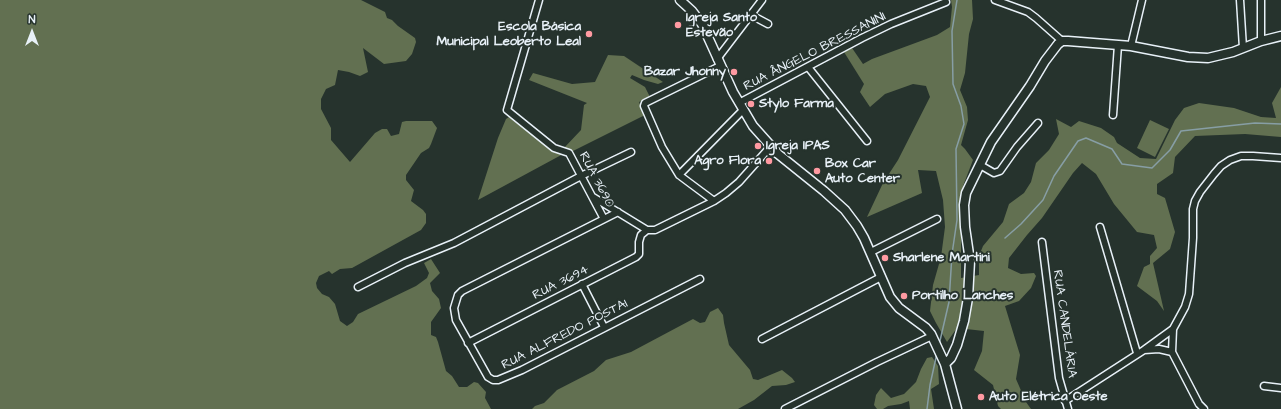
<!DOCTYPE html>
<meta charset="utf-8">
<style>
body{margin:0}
#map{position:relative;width:1281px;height:409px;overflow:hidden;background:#26332d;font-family:"Architects Daughter",sans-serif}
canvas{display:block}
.north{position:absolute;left:12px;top:12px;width:40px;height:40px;-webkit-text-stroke:3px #26332d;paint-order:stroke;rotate:0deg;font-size:11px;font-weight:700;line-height:16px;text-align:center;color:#e8f1f8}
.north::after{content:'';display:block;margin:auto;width:14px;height:18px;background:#e8f1f8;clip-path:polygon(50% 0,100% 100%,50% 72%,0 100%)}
</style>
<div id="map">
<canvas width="1281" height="409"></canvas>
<div class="north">N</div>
</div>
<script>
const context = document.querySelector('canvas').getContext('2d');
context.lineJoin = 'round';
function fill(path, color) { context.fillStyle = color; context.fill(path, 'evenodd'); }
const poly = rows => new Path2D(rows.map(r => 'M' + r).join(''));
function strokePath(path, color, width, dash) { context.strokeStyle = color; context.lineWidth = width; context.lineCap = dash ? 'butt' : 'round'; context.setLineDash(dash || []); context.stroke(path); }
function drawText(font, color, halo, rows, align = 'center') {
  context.font = font + ' "Architects Daughter",sans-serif'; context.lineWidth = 4; context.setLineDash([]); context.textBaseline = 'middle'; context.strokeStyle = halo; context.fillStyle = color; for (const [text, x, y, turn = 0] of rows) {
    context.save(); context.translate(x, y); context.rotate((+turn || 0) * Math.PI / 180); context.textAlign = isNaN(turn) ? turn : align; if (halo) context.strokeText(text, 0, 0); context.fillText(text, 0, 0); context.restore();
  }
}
fill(poly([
 [0,0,361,0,385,12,387,18,392,20,398,26,415,38,416,42,412,54,406,61,384,64,363,48,368,72,360,76,349,72,338,70,335,85,326,89,321,99,321,109,331,128,331,140,350,162,375,133,382,129,387,129,391,136,399,134,402,122,406,121,432,121,437,128,431,144,429,148,421,153,406,175,406,180,414,190,411,201,423,210,426,214,426,223,421,230,352,268,340,269,332,274,329,271,319,276,316,283,317,288,322,294,329,297,335,304,340,321,347,326,353,322,358,314,416,286,427,278,429,273,424,263,431,259,440,273,430,283,432,291,439,299,441,308,431,322,431,335,436,337,438,342,446,371,452,376,459,387,467,387,474,382,478,383,486,392,485,398,491,409,0,409],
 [951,0,972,0,973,19,969,34,965,73,960,90,967,107,968,120,961,145,965,149,973,160,963,186,961,215,961,278,979,275,979,256,983,246,1003,222,1009,204,1024,193,1031,182,1036,163,1049,150,1059,134,1056,119,1071,127,1079,121,1101,128,1114,137,1117,143,1140,158,1156,159,1175,120,1184,108,1199,103,1234,108,1261,117,1276,118,1272,103,1281,87,1281,137,1245,134,1195,136,1175,157,1173,173,1157,184,1157,194,1165,198,1175,232,1170,249,1153,263,1164,311,1157,301,1137,286,1144,267,1150,264,1150,256,1157,248,1154,235,1137,232,1114,204,1096,174,1082,163,1073,173,1042,218,1027,235,1009,258,1008,268,1021,274,1034,273,1036,276,1031,288,1019,301,1005,306,1020,355,1016,379,1026,402,1031,409,1001,409,998,406,993,385,974,370,982,351,984,331,957,328,947,342,936,323,930,311,933,285,941,257,945,227,943,200,936,171,918,170,922,193,867,217,883,183,898,160,930,97,926,86,913,84,885,94,870,107,860,92,864,84,844,52,852,48,863,64,872,59,937,35,950,27,952,7],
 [608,55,624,56,663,82,658,84,644,80,632,75,630,78,645,87,650,97,639,102,645,115,573,151,564,148,581,130,584,105,587,103,529,80,533,73,572,84,595,82],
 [509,117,542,143,554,151,565,153,478,200,498,138,506,119],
 [1150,120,1169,129,1155,157,1137,148],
 [718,308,723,315,724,323,729,345,750,370,753,379,758,380,782,370,792,378,795,382,786,385,772,386,754,400,738,409,532,409,535,406,544,403,557,390,594,371,606,360,631,352,693,319,700,323,705,322,710,312],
 [932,357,938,366,939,384,931,389,934,409,910,409,909,401,901,404,888,406,883,409,877,409,874,405,876,395,881,388,891,398,904,394,916,382,921,369,927,358]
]), '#627051');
strokePath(poly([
 [1005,238,1021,224,1043,200,1054,176,1078,141,1086,138,1112,149,1122,164,1152,168,1170,150,1181,131,1255,123,1281,124],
 [939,345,949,302,952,254,957,220,956,149,964,124,961,106,953,84,952,31,957,0],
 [927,409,930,385,937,353]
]), '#879ea5', 1.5);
const minor = poly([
 [539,0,507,110,554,148,569,153,604,219],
 [995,0,1028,12,1036,18,1062,41],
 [1240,0,1243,48],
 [1261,0,1261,41],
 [751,15,768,24],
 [1131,46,1142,0],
 [717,59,762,0],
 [808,67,867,141],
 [739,103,862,38,891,24,946,2],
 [1113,115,1118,45],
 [980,165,994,173,1000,171,1017,147,1038,123],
 [679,175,743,110],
 [593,197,647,230],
 [714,201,679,175,662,147,644,106,645,103,720,66],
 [618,212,462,291,458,295,454,308,456,320,488,377,493,380,498,380,522,370,700,279],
 [1100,227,1137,353],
 [647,230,655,230,714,201,726,193,739,182,771,146],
 [1042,242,1059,378,1068,409],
 [871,252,937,219],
 [582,284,604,327],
 [358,287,405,263,454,243,581,176,631,152],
 [762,339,881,277],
 [468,343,636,257,639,254,639,242,641,235,647,230],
 [1144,350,1173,329],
 [1264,386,1281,388],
 [1065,401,1144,350,1159,349,1172,352],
 [785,409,877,362,932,336],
 [1204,409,1199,404,1172,352,1173,329,1185,307,1189,294,1193,238,1193,209,1195,201,1200,192,1214,174,1221,166,1230,160,1241,156,1253,156,1281,158]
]);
const tertiary = poly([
 [680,0,692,11,702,24,733,92,753,126,778,154,824,191,845,210,857,226,864,238,890,297,899,308,926,328,931,334,945,364,957,409],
 [945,364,951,358,957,345,964,321,968,298,970,261,965,227,964,205,966,193,991,142,1030,86,1045,61,1058,44,1062,41,1068,41,1131,46,1188,57,1208,58,1233,52,1261,41,1281,36]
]);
strokePath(minor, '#e8f1f8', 9);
strokePath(tertiary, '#e8f1f8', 11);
strokePath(minor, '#26332d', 6);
strokePath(tertiary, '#26332d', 8);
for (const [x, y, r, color] of [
 [678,25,4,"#ff9aa2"],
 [589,34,4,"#ff9aa2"],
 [734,72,4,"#ff9aa2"],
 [751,104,4,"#ff9aa2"],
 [758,146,4,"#ff9aa2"],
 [769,161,4,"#ff9aa2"],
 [817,171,4,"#ff9aa2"],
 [885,258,4,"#ff9aa2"],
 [904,296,4,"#ff9aa2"],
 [981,397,4,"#ff9aa2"]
]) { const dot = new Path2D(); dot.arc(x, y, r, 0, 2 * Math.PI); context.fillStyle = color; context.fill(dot); strokePath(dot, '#26332d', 1.5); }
drawText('bold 13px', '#e8f1f8', '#26332d', [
 ["Igreja Santo",686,18],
 ["Estevão",686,33],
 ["Escola Básica",581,27,"right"],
 ["Municipal Leoberto Leal",581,42,"right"],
 ["Bazar Jhonny",726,72,"right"],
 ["Stylo Farma",759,104],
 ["Igreja IPAS",766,146],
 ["Agro Flora",761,161,"right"],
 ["Box Car",825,164],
 ["Auto Center",825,179],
 ["Sharlene Martini",893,258],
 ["Portilho Lanches",912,296],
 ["Auto Elétrica Oeste",989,397]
], 'left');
drawText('13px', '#e8f1f8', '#26332d', [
 ["RUA ÂNGELO BRESSANINI",815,52,-27],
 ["RUA 3690",596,180,62],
 ["RUA 3694",561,283,-27],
 ["RUA CANDELÁRIA",1064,324,82],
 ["RUA ALFREDO POSTAI",565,335,-27]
]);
</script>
